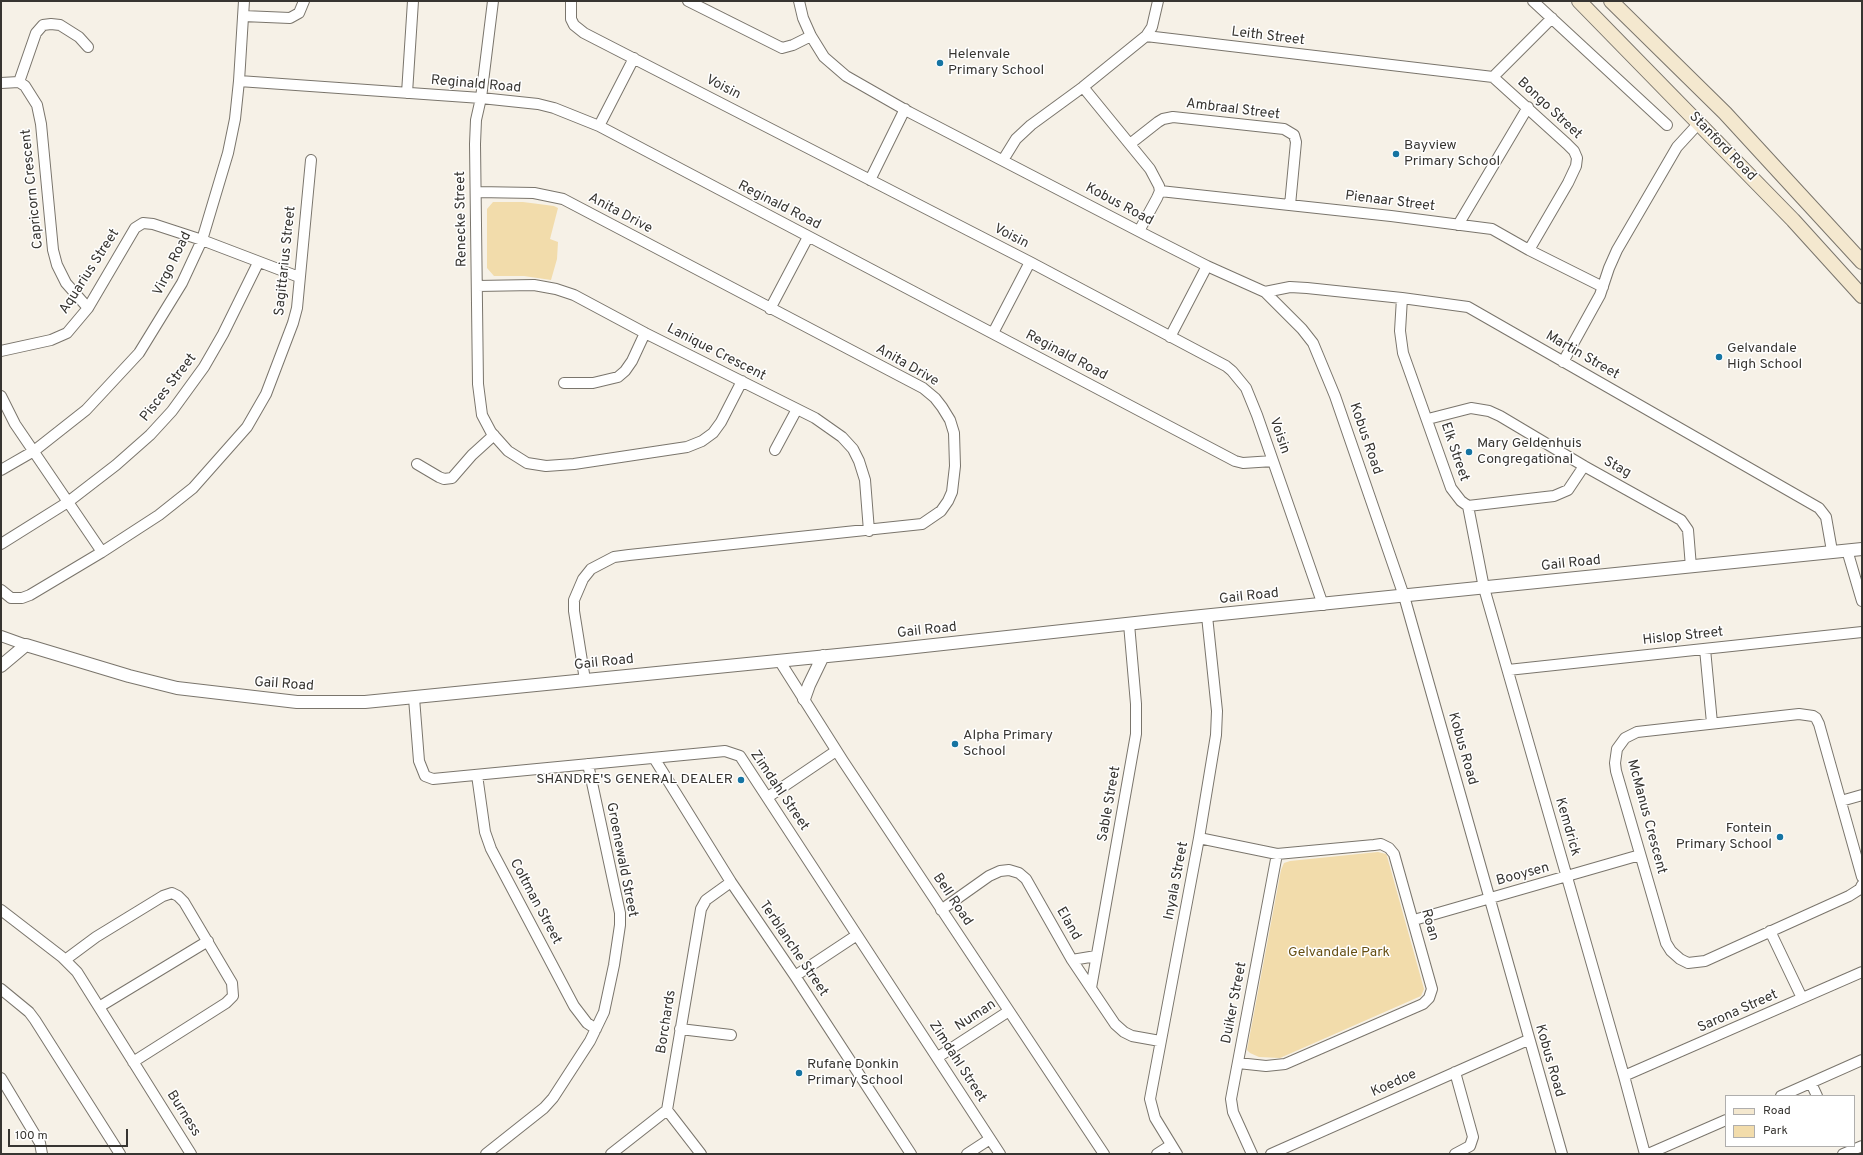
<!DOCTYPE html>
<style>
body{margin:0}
#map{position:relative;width:1863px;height:1155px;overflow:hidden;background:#f6f1e7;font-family:Overpass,sans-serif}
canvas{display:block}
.frame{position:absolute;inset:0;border:2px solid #373531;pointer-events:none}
.legend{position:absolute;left:1725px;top:1095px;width:130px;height:52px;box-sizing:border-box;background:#fff;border:1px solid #afaead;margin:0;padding:5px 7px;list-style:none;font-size:12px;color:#373531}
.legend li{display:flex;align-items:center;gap:8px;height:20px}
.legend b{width:20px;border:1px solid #afaead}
.scale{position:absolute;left:8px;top:1129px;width:120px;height:18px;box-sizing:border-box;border:2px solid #373531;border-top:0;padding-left:5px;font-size:12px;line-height:14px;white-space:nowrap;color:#373531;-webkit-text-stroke:3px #fff;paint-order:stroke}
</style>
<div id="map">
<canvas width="1863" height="1155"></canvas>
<div class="frame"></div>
<ul class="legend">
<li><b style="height:5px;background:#f4e8cf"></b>Road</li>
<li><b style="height:11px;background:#f2dcab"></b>Park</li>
</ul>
<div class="scale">100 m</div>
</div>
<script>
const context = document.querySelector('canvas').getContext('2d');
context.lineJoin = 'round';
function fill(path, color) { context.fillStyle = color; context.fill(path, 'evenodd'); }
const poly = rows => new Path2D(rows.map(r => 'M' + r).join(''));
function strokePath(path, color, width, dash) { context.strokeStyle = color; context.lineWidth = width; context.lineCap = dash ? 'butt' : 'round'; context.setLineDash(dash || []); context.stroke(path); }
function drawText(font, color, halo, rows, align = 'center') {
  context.font = font + ' Overpass,sans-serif'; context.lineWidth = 3; context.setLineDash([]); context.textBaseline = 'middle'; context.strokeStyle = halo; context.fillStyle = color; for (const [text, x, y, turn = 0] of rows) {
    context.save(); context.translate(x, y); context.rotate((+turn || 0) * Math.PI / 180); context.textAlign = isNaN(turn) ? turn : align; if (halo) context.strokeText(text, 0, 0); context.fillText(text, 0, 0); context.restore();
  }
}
fill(poly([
 [493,202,523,202,554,206,558,208,550,239,558,242,557,259,551,280,524,276,494,276,487,268,487,209],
 [1378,852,1386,854,1387,856,1424,989,1421,996,1280,1058,1259,1057,1250,1053,1247,1050,1281,870,1284,863,1290,861]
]), '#f2dcab');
const minor = poly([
 [493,1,481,98,476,120,475,144,478,384,482,415,491,432,508,451,527,463,546,466,574,464,687,447,702,441,713,433,721,422,742,381],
 [571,1,571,19,574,25,584,33,1030,262,1226,366,1232,371,1246,388,1257,415,1323,605],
 [688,1,782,48,793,45,811,36],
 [799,1,803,18,811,36,824,57,846,76,909,112,1150,237,1207,266,1265,292,1302,329,1313,343,1335,396,1404,596,1562,1154],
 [1533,1,1667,125],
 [243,16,290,18,299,13,304,1],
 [1146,36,1493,77,1552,18],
 [1493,77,1567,144,1574,151,1577,158,1576,166,1568,183,1529,250],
 [239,81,481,98,538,104,554,108,599,126,1235,461,1243,463,1273,461],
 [19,82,36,33,43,25,51,24,60,25,79,37,88,47],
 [1,83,19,82,25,86,37,105,41,124,53,250,57,265,66,283,88,308],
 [1083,87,1150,169,1159,186,1160,191,1157,198,1139,231],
 [407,93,413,1],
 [599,126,634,58],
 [1130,144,1158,122,1163,119,1173,117,1284,129,1294,135,1296,142,1290,205],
 [1003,160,1016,139,1031,125,1083,87,1146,36,1152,27,1158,1],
 [870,180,905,109],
 [1160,191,1391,216,1492,229,1529,250,1603,287],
 [477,192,534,193,563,199,923,388,935,398,942,407,950,420,954,433,955,466,952,492,948,501,941,511,922,524,629,555,614,557,591,569,583,579,574,600,574,611,585,680],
 [1458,225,1528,107],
 [477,286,534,285,556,289,574,295,645,333,815,418,842,437,853,449,859,461,865,480,869,531],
 [1265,292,1290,287,1307,288,1402,298,1468,307,1819,508,1826,517,1832,551],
 [1402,298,1400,331,1403,353,1451,488,1461,501,1468,506,1554,496,1568,490,1584,466],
 [770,309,808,237],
 [993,333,1030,262],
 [1170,337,1207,266],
 [1,351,51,340,67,333,88,308,135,228,143,223,153,224,202,240,299,277],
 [1563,362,1600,295,1609,268,1617,250,1677,147,1699,123],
 [564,383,593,383,618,377,625,371,632,361,645,333],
 [1,396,15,424,102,552],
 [1428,419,1471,408,1489,411,1500,416,1584,466,1681,520,1688,530,1691,567],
 [775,450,797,409],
 [417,464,439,477,444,479,452,478,472,455,494,435],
 [1,470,34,451,86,410,139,353,182,283,202,240,228,153,235,119,239,81,244,1],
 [1468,506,1484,588,1624,1076,1645,1154],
 [1,544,68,502,116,465,150,435,172,411,204,367,223,334,258,263],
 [1847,550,1862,601],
 [1,590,11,598,22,598,30,595,102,552,159,515,193,488,247,427,266,394,293,323,297,308,311,160],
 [1,636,26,645],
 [1705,649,1712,723],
 [779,660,843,761,1104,1154],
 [1508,670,1862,632],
 [414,698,419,761,425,776,433,779,725,751,740,756,1000,1154],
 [654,758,731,882,795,976,911,1154],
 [477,775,485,832,491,849,574,1006,587,1023,596,1029],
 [768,797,836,751],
 [1841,801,1862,795],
 [1199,838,1277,854,1374,845,1381,844,1389,848,1394,854,1432,989,1429,998,1423,1004,1285,1064,1266,1066,1238,1063],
 [1862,877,1819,724,1816,718,1813,716,1799,714,1637,732,1625,738,1617,749,1615,763,1616,771,1666,943,1671,951,1680,959,1688,963,1705,961,1849,896,1860,889,1862,885],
 [1,910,62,957,77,972,191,1154],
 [941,910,989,876,1000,871,1009,870,1019,873,1026,879,1072,960,1115,1024,1124,1032,1132,1036,1160,1041],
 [1414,920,1640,855],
 [1770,931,1802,998],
 [65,960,96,937,163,896,172,893,178,896,184,902,232,983,233,996,226,1003,133,1062],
 [1072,960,1096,956],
 [795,976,857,935],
 [1091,988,1136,734,1136,704,1129,624],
 [1,989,29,1012,35,1020,120,1154],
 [99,1007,208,941],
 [680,1029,731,1035],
 [938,1057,1009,1011],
 [1455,1072,1473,1137,1470,1146,1455,1154],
 [1624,1076,1862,972],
 [1,1078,40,1143,42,1154],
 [1811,1083,1817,1096],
 [1781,1096,1862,1060],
 [667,1110,701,1154],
 [486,1154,544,1108,553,1098,590,1041,604,1012,614,965,620,925,620,913,588,764],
 [611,1154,667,1110,701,909,706,900,731,882],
 [967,1154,990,1139],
 [1157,1154,1171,1145],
 [1177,1154,1155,1118,1150,1099,1199,838,1216,735,1217,711,1207,616],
 [1252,1154,1233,1112,1231,1099,1277,854],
 [1271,1154,1528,1040],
 [1648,1154,1726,1120],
 [1843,1154,1862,1146]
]);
const tertiary = poly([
 [1,666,26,645,129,676,177,688,297,702,365,702,888,650,1172,619,1862,549],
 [804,699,809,685,823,656]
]);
const secondary = poly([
 [1579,1,1793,220,1862,296],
 [1611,1,1725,113,1862,262]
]);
strokePath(minor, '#7a756c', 12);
strokePath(tertiary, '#7a756c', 14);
strokePath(secondary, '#7a756c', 16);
strokePath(minor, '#fff', 10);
strokePath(tertiary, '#fff', 12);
strokePath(secondary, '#f4e8cf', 14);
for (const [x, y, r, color] of [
 [940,63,4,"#1574a2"],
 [1396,154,4,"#1574a2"],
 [1719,357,4,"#1574a2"],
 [1469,452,4,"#1574a2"],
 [955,744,4,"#1574a2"],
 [741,780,4,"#1574a2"],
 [1780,837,4,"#1574a2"],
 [799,1073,4,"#1574a2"]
]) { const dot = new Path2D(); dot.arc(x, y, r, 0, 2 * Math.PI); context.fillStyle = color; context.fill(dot); strokePath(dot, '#fff', 1.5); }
drawText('14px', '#373531', '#fff', [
 ["Leith Street",1268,37,7],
 ["Reginald Road",476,85,5],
 ["Voisin",723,88,27],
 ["Bongo Street",1549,109,43],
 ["Ambraal Street",1233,110,7],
 ["Stanford Road",1722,147,46],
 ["Capricorn Crescent",33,189,-96],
 ["Pienaar Street",1390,202,7],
 ["Kobus Road",1119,205,28],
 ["Reginald Road",779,206,27],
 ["Anita Drive",620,214,28],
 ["Renecke Street",462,219,-91],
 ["Voisin",1011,237,27],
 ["Sagittarius Street",286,261,-84],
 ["Virgo Road",173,264,-64],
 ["Aquarius Street",90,272,-57],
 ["Lanique Crescent",716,353,27],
 ["Reginald Road",1066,356,28],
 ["Martin Street",1582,356,30],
 ["Anita Drive",907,366,30],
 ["Pisces Street",169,388,-52],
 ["Voisin",1279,436,71],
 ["Kobus Road",1365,439,71],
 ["Elk Street",1454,452,71],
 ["Stag",1617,468,29],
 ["Gail Road",1571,564,-6],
 ["Gail Road",1249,597,-6],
 ["Gail Road",927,631,-6],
 ["Hislop Street",1683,637,-6],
 ["Gail Road",604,663,-6],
 ["Gail Road",284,685,4],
 ["Kobus Road",1462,749,74],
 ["Zimdahl Street",779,791,56],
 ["Sable Street",1110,804,-80],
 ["McManus Crescent",1646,817,75],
 ["Kemdrick",1567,827,74],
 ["Groenewald Street",621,860,79],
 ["Booysen",1523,875,-15],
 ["Inyala Street",1177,881,-79],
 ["Bell Road",952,900,56],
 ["Coltman Street",535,902,62],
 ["Eland",1068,924,60],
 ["Roan",1429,925,74],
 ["Terblanche Street",793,949,56],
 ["Duiker Street",1235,1003,-79],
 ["Sarona Street",1738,1012,-24],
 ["Numan",976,1016,-33],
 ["Borchards",667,1022,-81],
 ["Kobus Road",1549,1061,74],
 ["Zimdahl Street",957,1062,57],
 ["Koedoe",1394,1084,-24],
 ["Burness",183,1114,58]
]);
drawText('14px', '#373531', '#fff', [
 ["Helenvale",948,55],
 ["Primary School",948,71],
 ["Bayview",1404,146],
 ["Primary School",1404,162],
 ["Gelvandale",1727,349],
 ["High School",1727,365],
 ["Mary Geldenhuis",1477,444],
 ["Congregational",1477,460],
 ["Alpha Primary",963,736],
 ["School",963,752],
 ["SHANDRE'S GENERAL DEALER",733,780,"right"],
 ["Fontein",1772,829,"right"],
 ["Primary School",1772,845,"right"],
 ["Rufane Donkin",807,1065],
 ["Primary School",807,1081]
], 'left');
drawText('14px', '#664f13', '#fff', [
 ["Gelvandale Park",1339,953]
]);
</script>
